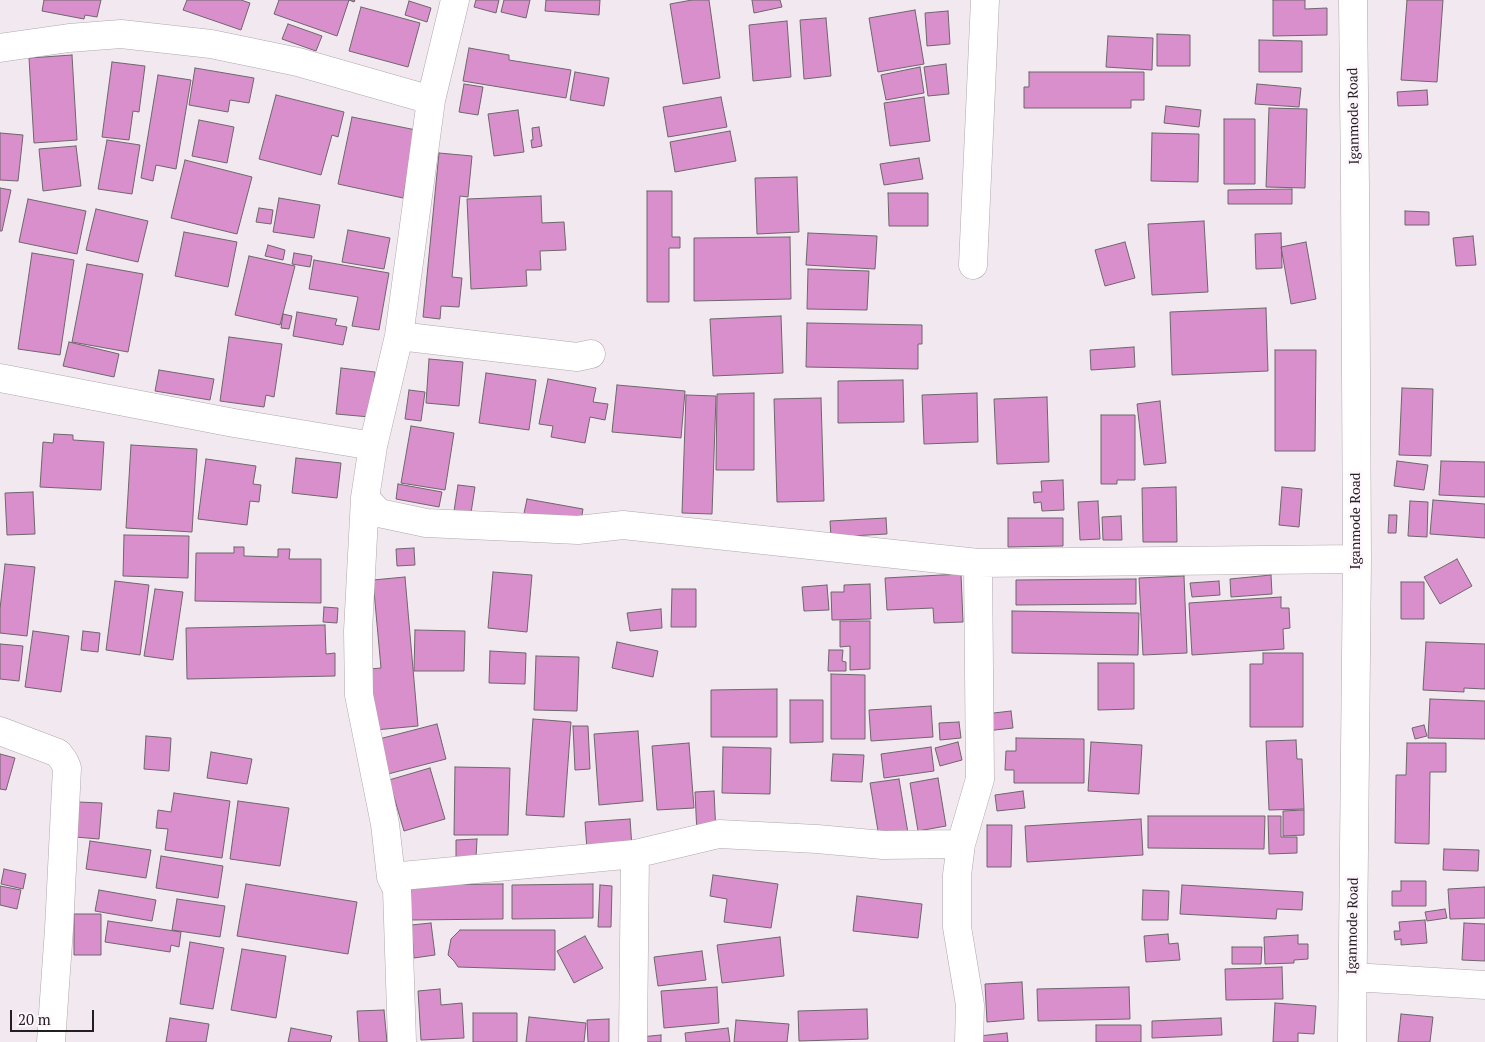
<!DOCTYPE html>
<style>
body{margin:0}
#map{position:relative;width:1485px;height:1042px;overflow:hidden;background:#f2e8ef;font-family:"PT Serif",serif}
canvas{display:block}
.scale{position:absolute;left:10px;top:1010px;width:84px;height:22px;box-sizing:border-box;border:2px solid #221f21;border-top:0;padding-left:6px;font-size:15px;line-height:18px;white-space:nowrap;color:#221f21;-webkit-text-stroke:4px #fef6fc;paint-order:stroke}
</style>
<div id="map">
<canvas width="1485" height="1042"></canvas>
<div class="scale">20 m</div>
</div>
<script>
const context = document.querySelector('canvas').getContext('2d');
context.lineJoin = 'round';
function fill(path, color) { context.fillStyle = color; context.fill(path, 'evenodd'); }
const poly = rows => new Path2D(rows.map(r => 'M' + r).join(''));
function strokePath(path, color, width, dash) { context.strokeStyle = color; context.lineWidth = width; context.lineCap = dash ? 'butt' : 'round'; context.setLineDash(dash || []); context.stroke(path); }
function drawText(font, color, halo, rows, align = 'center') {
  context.font = font + ' "PT Serif",serif'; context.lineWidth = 5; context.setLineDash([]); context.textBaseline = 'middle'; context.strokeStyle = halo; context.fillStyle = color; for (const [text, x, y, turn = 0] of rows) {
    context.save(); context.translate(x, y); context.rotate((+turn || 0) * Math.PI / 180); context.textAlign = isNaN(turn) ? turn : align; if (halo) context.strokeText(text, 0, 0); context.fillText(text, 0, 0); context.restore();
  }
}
const building = poly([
 [44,0,101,0,97,17,85,15,84,19,42,11,44,0],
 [187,0,241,0,250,3,241,30,183,10,187,0],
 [279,0,355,0,354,2,349,0,337,36,274,14,279,0],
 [476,0,499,0,496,13,474,7,476,0],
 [504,0,530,0,526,18,501,12,504,0],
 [546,0,600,0,599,15,545,11,546,0],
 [692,0,709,0,720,78,683,84,670,4,692,0],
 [752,0,780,0,782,7,754,13,752,0],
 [1273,0,1305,0,1305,9,1327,8,1327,35,1273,36,1273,0],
 [1407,0,1443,0,1437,82,1401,80,1407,0],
 [409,1,431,8,427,22,405,15,409,1],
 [361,7,420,23,408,67,349,51,361,7],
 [915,10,924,64,878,72,869,18,915,10],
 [948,11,950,44,927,46,925,13,948,11],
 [826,18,831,76,804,79,800,20,826,18],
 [787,21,791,77,753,81,749,25,787,21],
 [288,24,322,36,316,51,282,39,288,24],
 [1157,34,1190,35,1190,66,1157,66,1157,34],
 [1108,36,1153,38,1152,70,1106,67,1108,36],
 [1259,40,1302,41,1302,72,1259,72,1259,40],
 [469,48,509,55,509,60,571,70,566,98,463,81,469,48],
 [72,55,77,140,34,143,29,58,72,55],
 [112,62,145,66,139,112,133,111,129,140,102,137,112,62],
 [946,64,949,94,928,96,924,67,946,64],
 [920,67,924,93,886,100,881,75,920,67],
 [195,68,254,78,249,103,230,100,228,112,189,105,195,68],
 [575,72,609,78,604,106,570,100,575,72],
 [1029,72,1144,72,1144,100,1131,100,1131,108,1024,108,1024,87,1029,87,1029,72],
 [158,75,191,80,176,169,156,165,153,181,141,178,158,75],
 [464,84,483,87,478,115,459,112,464,84],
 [1257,84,1301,88,1299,107,1255,104,1257,84],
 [1427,90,1428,105,1398,106,1397,92,1427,90],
 [276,95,344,112,338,137,332,135,321,175,259,159,276,95],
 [721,97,727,127,668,137,663,107,721,97],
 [924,97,930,141,890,146,884,103,924,97],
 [1166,106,1201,110,1199,127,1164,123,1166,106],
 [1269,108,1307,109,1305,188,1266,187,1269,108],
 [518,110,524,152,494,156,488,114,518,110],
 [352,117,416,130,403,198,338,184,352,117],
 [1224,119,1255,119,1255,184,1224,184,1224,119],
 [199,120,234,127,227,163,192,156,199,120],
 [539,127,542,146,532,148,531,140,533,140,532,128,539,127],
 [730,131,736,161,675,172,670,142,730,131],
 [0,133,23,135,18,181,0,180,0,133],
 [1152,133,1199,134,1198,182,1151,181,1152,133],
 [107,140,140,145,132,194,98,189,107,140],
 [76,146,81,186,43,191,39,149,76,146],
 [439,153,472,156,468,197,460,196,452,277,462,278,459,307,441,306,440,319,423,317,439,153],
 [919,158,923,179,884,185,880,164,919,158],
 [185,160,252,177,237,234,171,218,185,160],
 [797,177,799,232,757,234,755,178,797,177],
 [0,188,11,190,2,231,0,231,0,188],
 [1292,189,1292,204,1228,204,1228,190,1292,189],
 [647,191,672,191,672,237,680,237,680,248,669,248,669,302,647,302,647,191],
 [888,193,928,193,928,226,889,226,888,193],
 [541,196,542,223,564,222,566,250,540,251,541,270,526,270,527,286,471,289,467,199,541,196],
 [279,198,320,205,314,238,273,232,279,198],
 [28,199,86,211,77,254,19,242,28,199],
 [259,208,273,210,271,224,256,222,259,208],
 [96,209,148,221,138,262,86,250,96,209],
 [1405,211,1429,212,1429,225,1405,225,1405,211],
 [1204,221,1208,292,1152,295,1148,224,1204,221],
 [348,230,390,238,384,269,342,262,348,230],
 [184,232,237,242,228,287,175,276,184,232],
 [808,233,877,236,875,269,806,265,808,233],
 [1281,233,1282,268,1256,269,1255,234,1281,233],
 [1473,236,1476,265,1456,266,1453,238,1473,236],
 [790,237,791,299,694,301,694,238,790,237],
 [1125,242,1135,278,1105,286,1095,250,1125,242],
 [1306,242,1316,299,1291,304,1281,247,1306,242],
 [268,245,285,250,283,260,265,256,268,245],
 [32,253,74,260,60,355,18,349,32,253],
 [294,253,312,256,310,267,292,264,294,253],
 [249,256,295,266,280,325,235,315,249,256],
 [314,260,389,273,379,330,352,326,358,297,309,289,314,260],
 [87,264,143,274,128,352,72,342,87,264],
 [808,269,869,271,867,310,807,309,808,269],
 [1266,308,1268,371,1172,375,1170,312,1266,308],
 [297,312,337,319,335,325,347,327,343,345,293,336,297,312],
 [283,314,292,316,289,329,281,328,283,314],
 [781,316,783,373,713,376,710,319,781,316],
 [807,323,922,325,922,344,918,344,918,369,806,367,807,323],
 [229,337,282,344,274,397,266,395,264,407,220,401,229,337],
 [69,342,119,354,114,377,63,366,69,342],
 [1134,347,1135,367,1091,370,1090,350,1134,347],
 [1275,350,1316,350,1315,451,1275,451,1275,350],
 [429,359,463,362,459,406,426,403,429,359],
 [341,368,375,372,370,417,336,414,341,368],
 [159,370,214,379,210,400,155,391,159,370],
 [486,373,536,380,529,430,479,423,486,373],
 [548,379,596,388,593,402,608,404,605,420,590,417,585,443,551,437,553,426,539,424,548,379],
 [903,380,904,422,838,423,838,381,903,380],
 [617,385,685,391,681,438,612,432,617,385],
 [1402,388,1433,389,1431,456,1399,455,1402,388],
 [409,390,425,392,421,421,405,419,409,390],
 [754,393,754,470,716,470,717,394,754,393],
 [977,393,978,442,924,444,922,395,977,393],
 [686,395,716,396,712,514,682,513,686,395],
 [1047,397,1049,462,997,464,994,399,1047,397],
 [821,398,824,501,777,502,774,399,821,398],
 [1160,401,1166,463,1144,465,1137,404,1160,401],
 [1101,415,1135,415,1135,480,1117,480,1117,484,1101,484,1101,415],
 [411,426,454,433,445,490,401,483,411,426],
 [54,434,73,435,73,440,104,442,101,490,40,487,43,442,53,443,54,434],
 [131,445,197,449,192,532,126,528,131,445],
 [296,458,341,463,337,498,292,493,296,458],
 [206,459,256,466,253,484,261,485,259,502,250,501,247,525,198,519,206,459],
 [1397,461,1428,465,1424,490,1394,486,1397,461],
 [1441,461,1485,462,1485,497,1439,495,1441,461],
 [1063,480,1064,510,1042,511,1041,502,1034,503,1033,492,1042,492,1041,481,1063,480],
 [398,484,442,492,439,507,396,499,398,484],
 [458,485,475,487,471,513,454,511,458,485],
 [1176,487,1177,542,1143,542,1142,488,1176,487],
 [1282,487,1302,489,1299,527,1279,525,1282,487],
 [33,492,35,534,7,535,5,493,33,492],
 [527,499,583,509,580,527,523,518,527,499],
 [1433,500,1485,504,1485,538,1430,534,1433,500],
 [1098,501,1100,539,1080,540,1078,502,1098,501],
 [1410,501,1428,502,1427,537,1408,536,1410,501],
 [1389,515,1397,515,1396,533,1388,533,1389,515],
 [1121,516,1122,540,1103,540,1102,517,1121,516],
 [886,518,887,534,831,537,830,521,886,518],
 [1008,518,1063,518,1063,546,1008,547,1008,518],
 [124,535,189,536,188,578,123,576,124,535],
 [234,547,244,547,244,556,278,557,278,549,290,549,289,559,321,559,321,603,195,601,196,553,234,553,234,547],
 [414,548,415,565,397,566,396,549,414,548],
 [1457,559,1472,586,1440,604,1424,577,1457,559],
 [5,564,35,567,27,636,0,633,0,609,5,564],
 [493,572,532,575,527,632,488,628,493,572],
 [961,574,963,622,934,623,933,608,887,610,885,578,961,574],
 [1271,575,1272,594,1231,597,1230,579,1271,575],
 [1184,576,1187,653,1143,655,1139,578,1184,576],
 [405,577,418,726,375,730,370,669,381,668,373,580,405,577],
 [1136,579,1136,604,1016,605,1016,580,1136,579],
 [115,581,149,585,140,655,106,650,115,581],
 [1219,581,1220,595,1192,597,1190,583,1219,581],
 [1401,582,1424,582,1424,619,1401,619,1401,582],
 [870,584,871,619,832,620,831,592,844,592,844,585,870,584],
 [827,585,829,610,804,611,802,587,827,585],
 [155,589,183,592,173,660,144,656,155,589],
 [672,589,696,589,696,627,671,627,672,589],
 [1281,597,1281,608,1289,608,1290,628,1283,629,1284,649,1192,655,1189,603,1281,597],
 [324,607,338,608,337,623,323,622,324,607],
 [661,609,662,628,630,631,627,613,661,609],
 [1012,611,1139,613,1138,655,1012,653,1012,611],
 [840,621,870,621,870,669,850,670,850,646,840,647,840,621],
 [325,625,326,654,335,653,335,676,187,679,186,628,325,625],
 [415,630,465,631,464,671,414,671,415,630],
 [33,631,69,636,61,692,25,687,33,631],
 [83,631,100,633,98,652,81,650,83,631],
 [617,642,658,651,653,677,612,668,617,642],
 [1426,642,1485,644,1485,689,1464,688,1464,692,1423,690,1426,642],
 [0,644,23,646,19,681,0,679,0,644],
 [829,650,843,650,842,661,846,662,846,671,828,671,829,650],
 [490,651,526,653,525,684,489,683,490,651],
 [1263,653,1303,653,1303,727,1250,727,1250,664,1263,664,1263,653],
 [536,656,579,657,577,711,534,710,536,656],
 [1098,663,1134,663,1134,709,1098,710,1098,663],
 [831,674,865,675,865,739,831,739,831,674],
 [777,689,777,737,711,737,711,690,777,689],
 [1430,699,1485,701,1485,739,1428,738,1430,699],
 [790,700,823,700,823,742,790,743,790,700],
 [931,706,933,737,871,741,869,710,931,706],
 [1011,711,1013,728,986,731,985,714,1011,711],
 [533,719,571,722,564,817,526,815,533,719],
 [959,722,961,738,940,740,939,723,959,722],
 [437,724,446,759,388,774,379,739,437,724],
 [1424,725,1427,736,1415,739,1412,728,1424,725],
 [573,726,588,726,590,769,575,770,573,726],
 [638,731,643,801,599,805,594,734,638,731],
 [146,736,171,738,169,771,144,769,146,736],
 [1016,738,1084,739,1084,783,1014,783,1014,770,1005,770,1006,751,1016,751,1016,738],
 [1296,740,1297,759,1302,759,1304,809,1269,810,1266,741,1296,740],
 [958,742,962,760,940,766,935,748,958,742],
 [1091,742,1142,745,1139,794,1088,791,1091,742],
 [689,743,694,808,657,810,652,746,689,743],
 [1407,743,1446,743,1446,772,1430,772,1429,844,1395,843,1396,775,1406,775,1407,743],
 [723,747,771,748,770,794,722,793,723,747],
 [931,747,934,771,884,778,881,754,931,747],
 [211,752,252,759,247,784,207,778,211,752],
 [0,754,15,758,6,790,0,789,0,754],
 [833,754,864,755,862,782,831,781,833,754],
 [455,767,510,768,508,835,454,835,455,767],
 [430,768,445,819,404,831,389,780,430,768],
 [938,778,946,826,918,831,910,783,938,778],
 [899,779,908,833,879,837,870,783,899,779],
 [714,791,716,834,697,834,695,792,714,791],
 [1023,791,1025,808,997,811,995,795,1023,791],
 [174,793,230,801,222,858,165,850,168,829,156,828,158,810,171,812,174,793],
 [238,801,289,808,280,866,230,859,238,801],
 [78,802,102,803,99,839,75,837,78,802],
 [1304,810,1304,835,1283,836,1283,811,1304,810],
 [1148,816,1265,816,1264,849,1148,848,1148,816],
 [1268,816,1281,816,1281,837,1297,837,1297,853,1269,854,1268,816],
 [630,819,632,847,587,850,585,822,630,819],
 [1141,819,1143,855,1027,862,1025,826,1141,819],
 [987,825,1012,825,1011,867,987,867,987,825],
 [477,839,476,858,456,859,456,840,477,839],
 [90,841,151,850,146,878,86,869,90,841],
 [1444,849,1479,850,1478,871,1443,870,1444,849],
 [161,856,223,866,218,898,156,888,161,856],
 [4,869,26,874,23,889,1,884,4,869],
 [713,875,778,884,771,928,724,922,727,899,710,896,713,875],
 [1401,881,1426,881,1426,906,1392,906,1392,891,1401,891,1401,881],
 [246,884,357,902,348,954,237,936,246,884],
 [503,884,503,919,411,920,411,885,503,884],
 [593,884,593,918,512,919,512,885,593,884],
 [600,885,612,886,611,927,598,927,600,885],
 [1182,885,1303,892,1302,910,1277,909,1276,919,1180,914,1182,885],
 [0,886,21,890,17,909,0,905,0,886],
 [1485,887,1485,918,1450,919,1448,889,1485,887],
 [99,890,156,900,152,921,95,911,99,890],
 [1143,890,1169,891,1168,920,1142,920,1143,890],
 [857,896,922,904,918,938,853,931,857,896],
 [177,899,225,906,220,937,172,930,177,899],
 [1445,909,1447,918,1427,921,1425,912,1445,909],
 [74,914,101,914,101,955,74,955,74,914],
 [1425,920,1427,943,1401,945,1401,939,1395,940,1394,931,1400,931,1399,922,1425,920],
 [108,921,181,932,179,947,171,945,170,952,105,942,108,921],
 [431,923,435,955,414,958,411,925,431,923],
 [1464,923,1485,924,1485,961,1462,960,1464,923],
 [460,930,555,930,555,970,458,967,454,961,448,955,451,939,460,930],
 [1168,934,1169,944,1178,943,1180,960,1146,962,1144,936,1168,934],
 [1298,935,1298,944,1308,944,1308,959,1294,960,1294,963,1265,964,1264,937,1298,935],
 [585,936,603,968,574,983,557,951,585,936],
 [780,937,784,976,722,983,717,945,780,937],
 [190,942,224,948,213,1009,180,1004,190,942],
 [1232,947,1262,947,1261,964,1232,964,1232,947],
 [242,949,286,956,276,1018,231,1010,242,949],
 [702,951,706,980,658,986,654,957,702,951],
 [1282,967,1283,999,1226,1000,1225,969,1282,967],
 [1022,982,1024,1019,987,1022,985,984,1022,982],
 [717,987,719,1023,664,1028,661,991,717,987],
 [1129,987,1130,1019,1038,1021,1037,989,1129,987],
 [440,989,441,1005,462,1003,464,1038,421,1040,418,991,440,989],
 [1275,1003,1316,1006,1314,1034,1298,1033,1298,1042,1273,1042,1275,1003],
 [867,1009,868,1039,799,1041,798,1011,867,1009],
 [384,1010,387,1042,359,1042,357,1011,384,1010],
 [473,1013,517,1013,517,1042,473,1042,473,1013],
 [1401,1014,1433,1017,1430,1042,1398,1042,1401,1014],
 [529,1017,586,1023,584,1042,526,1042,529,1017],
 [170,1018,209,1024,206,1042,166,1042,170,1018],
 [1221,1018,1222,1035,1152,1038,1152,1021,1221,1018],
 [609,1019,609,1042,588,1042,587,1020,609,1019],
 [736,1020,789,1024,787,1042,734,1042,736,1020],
 [1096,1025,1141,1025,1141,1042,1096,1042,1096,1025],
 [291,1028,332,1036,330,1042,288,1042,291,1028],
 [728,1028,730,1042,686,1042,685,1033,728,1028],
 [1007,1033,1008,1042,980,1042,979,1036,1007,1033],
 [661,1035,661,1042,640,1042,640,1037,661,1035]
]);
fill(building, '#d98fcb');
strokePath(building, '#6e666c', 1);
const minor = poly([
 [0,48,69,38,121,34,211,44,298,62,431,100],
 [973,265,985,0],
 [399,336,577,357,591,354],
 [0,378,234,423,373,446],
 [365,498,379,513,426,523,578,530,623,525,978,563,1357,559],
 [0,731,58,753,64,761,67,768,59,929,51,1042],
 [391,877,635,854,719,834,817,839,883,845,961,844],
 [1353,977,1485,985],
 [402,1042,397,889,391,877,385,824,359,695,358,631,365,498,373,446,399,336,431,100,455,0],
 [633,1042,635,854],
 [969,1042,970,1005,957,927,957,875,961,844,980,779,978,563],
 [1352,1042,1357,559,1355,186,1353,0]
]);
strokePath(minor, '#b0a7ad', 29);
strokePath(minor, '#fff', 28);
drawText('14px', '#221f21', '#fef6fc', [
 ["Iganmode Road",1354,116,-91],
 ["Iganmode Road",1356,521,-90],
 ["Iganmode Road",1353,926,-89]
]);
</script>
